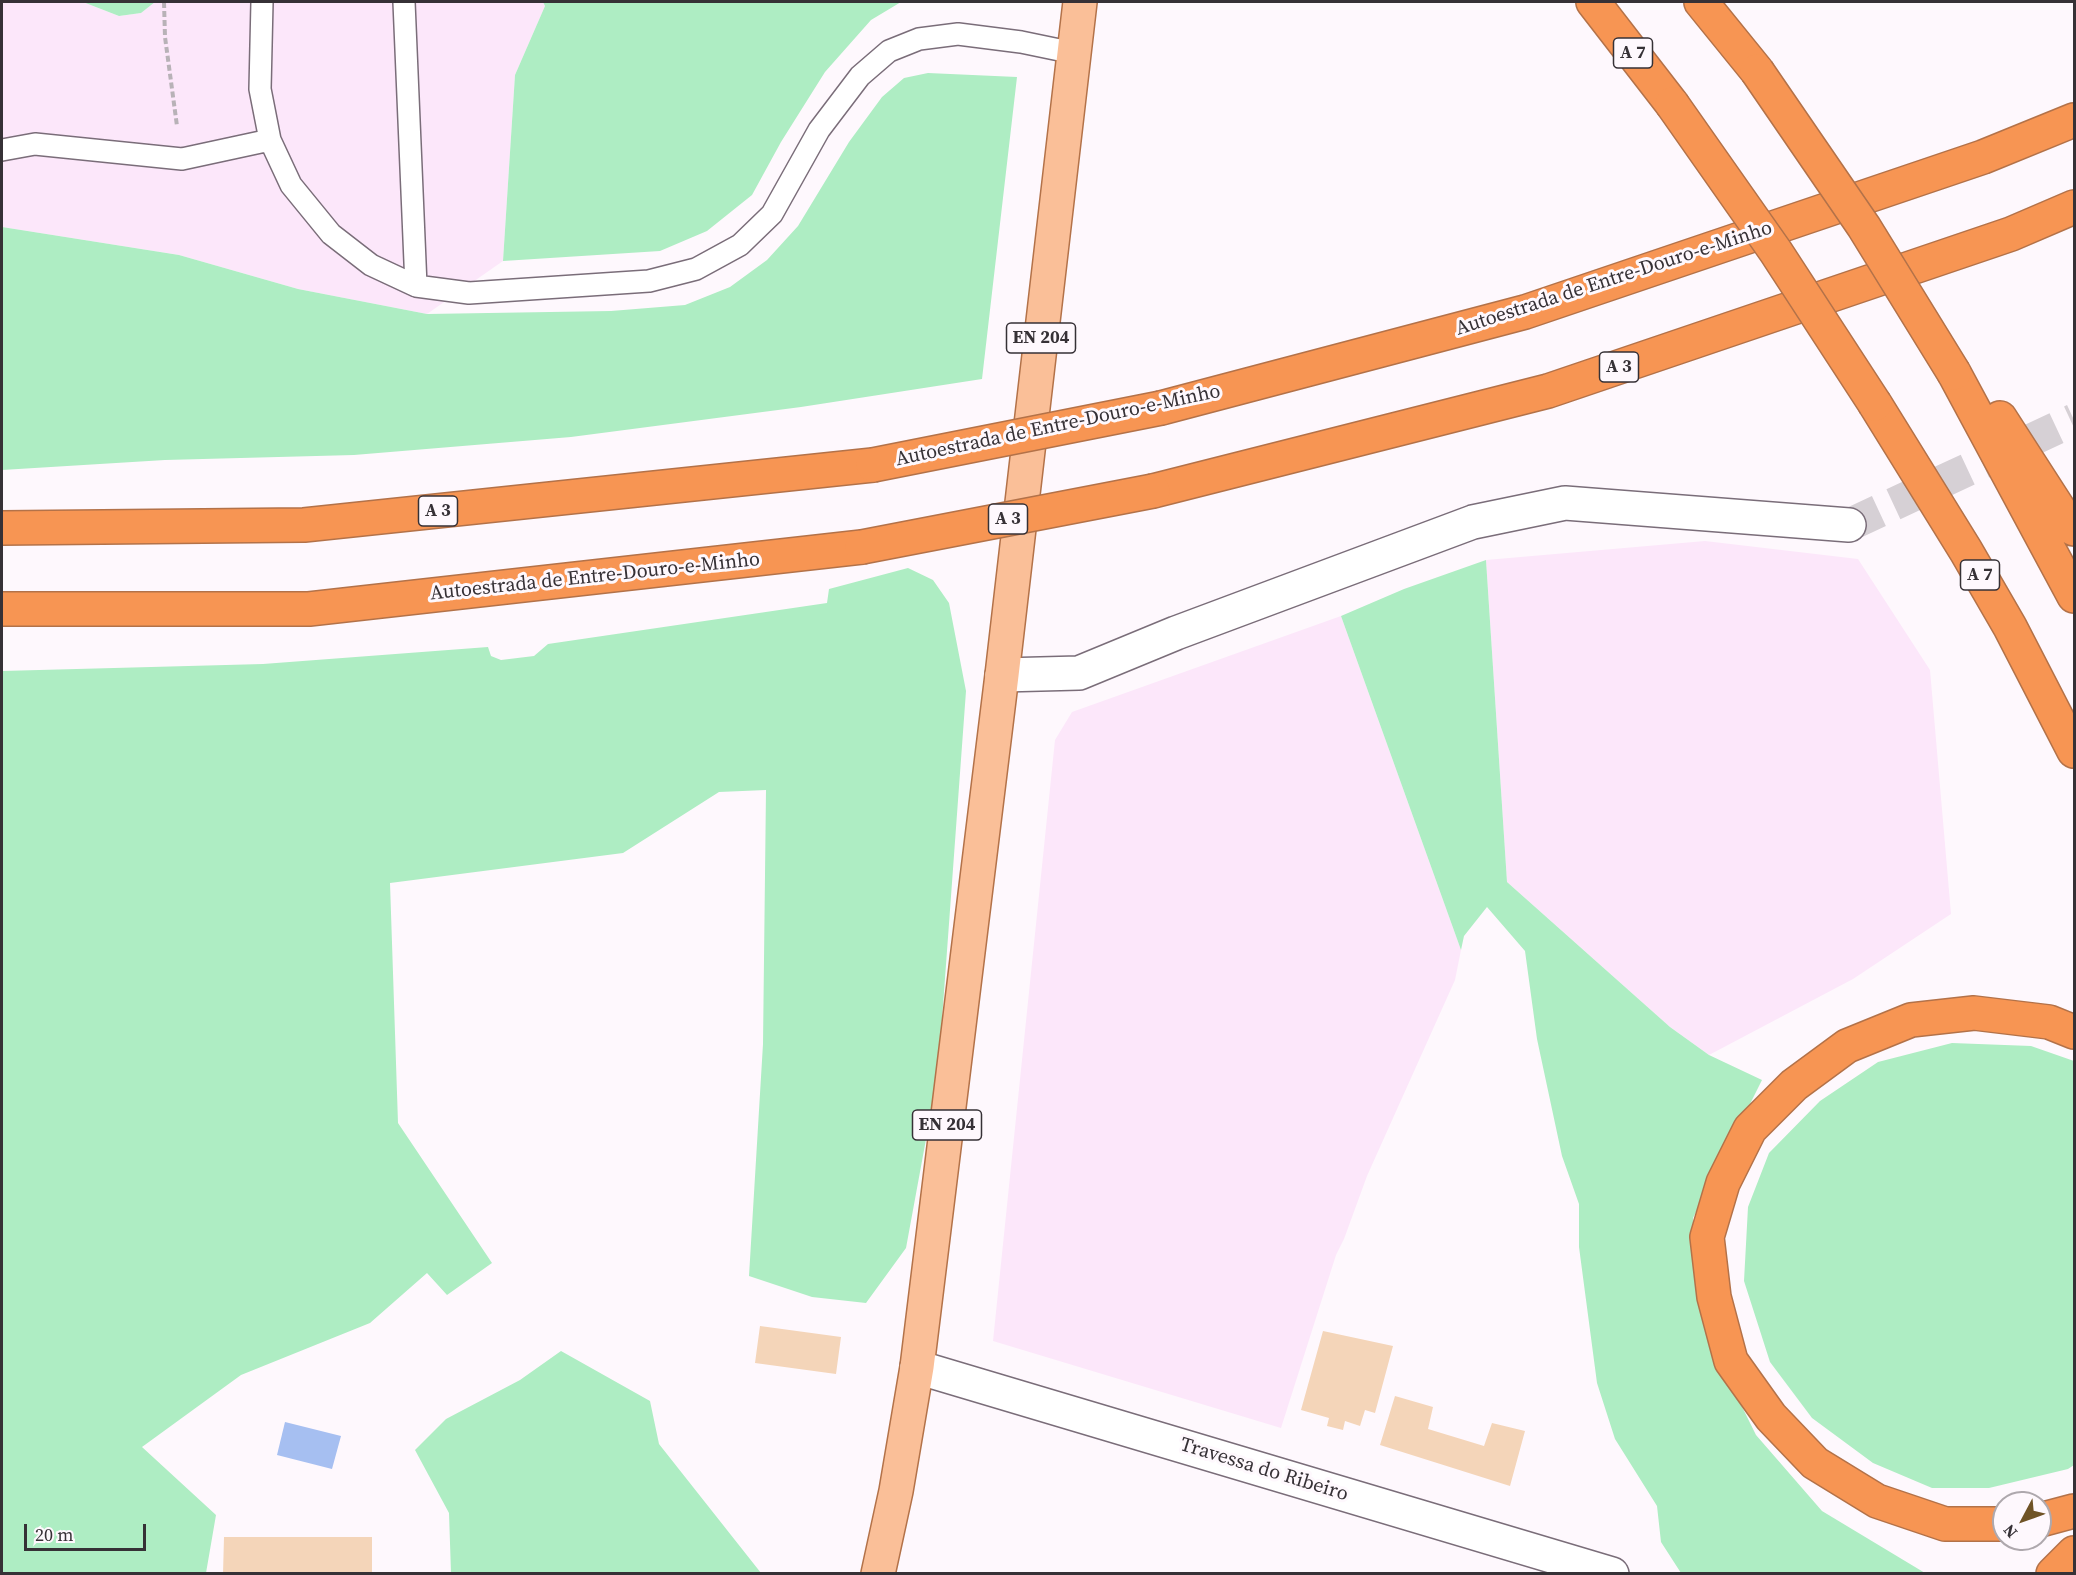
<!DOCTYPE html>
<style>
body{margin:0}
#map{position:relative;width:2076px;height:1575px;overflow:hidden;background:#fef8fd;font-family:"Source Serif 4",serif}
canvas{display:block}
.frame{position:absolute;inset:0;border:3px solid #363136;pointer-events:none}
.north{position:absolute;left:1992px;top:1491px;width:60px;height:60px;box-sizing:border-box;background:#fef8fd;border:2px solid #aea8ad;border-radius:50%;rotate:229deg;font-size:16px;font-weight:700;line-height:24px;text-align:center;color:#363136}
.north::after{content:'';display:block;margin:auto;width:21px;height:27px;background:#6f5326;clip-path:polygon(50% 0,100% 100%,50% 72%,0 100%)}
.scale{position:absolute;left:24px;top:1524px;width:122px;height:27px;box-sizing:border-box;border:3px solid #363136;border-top:0;padding-left:8px;font-size:18px;line-height:21px;white-space:nowrap;color:#363136;-webkit-text-stroke:4px #fef8fd;paint-order:stroke}
</style>
<div id="map">
<canvas width="2076" height="1575"></canvas>
<div class="frame"></div>
<div class="north">N</div>
<div class="scale">20 m</div>
</div>
<script>
const context = document.querySelector('canvas').getContext('2d');
context.lineJoin = 'round';
function fill(path, color) { context.fillStyle = color; context.fill(path, 'evenodd'); }
const poly = rows => new Path2D(rows.map(r => 'M' + r).join(''));
function strokePath(path, color, width, dash) { context.strokeStyle = color; context.lineWidth = width; context.lineCap = dash ? 'butt' : 'round'; context.setLineDash(dash || []); context.stroke(path); }
function drawText(font, color, halo, rows, align = 'center') {
  context.font = font + ' "Source Serif 4",serif'; context.lineWidth = 6; context.setLineDash([]); context.textBaseline = 'middle'; context.strokeStyle = halo; context.fillStyle = color; for (const [text, x, y, turn = 0] of rows) {
    context.save(); context.translate(x, y); context.rotate((+turn || 0) * Math.PI / 180); context.textAlign = isNaN(turn) ? turn : align; if (halo) context.strokeText(text, 0, 0); context.fillText(text, 0, 0); context.restore();
  }
}
fill(poly([
 [2,2,83,2,119,16,141,13,155,2,543,2,545,6,515,75,503,261,427,314,298,289,179,255,2,227],
 [1705,541,1858,559,1930,670,1951,914,1853,979,1709,1055,1670,1027,1507,882,1486,560],
 [1341,616,1461,950,1455,980,1367,1176,1344,1239,1336,1255,1281,1428,993,1341,1055,740,1072,712]
]), '#fce7fa');
fill(poly([
 [83,2,155,2,141,13,119,16],
 [543,2,901,2,871,20,825,72,781,142,752,195,707,231,660,251,503,261,515,75,545,6],
 [928,73,1017,77,982,379,801,407,571,437,354,455,165,460,2,470,2,227,179,255,298,289,427,314,611,311,685,305,730,287,767,260,798,226,849,142,882,97,904,78],
 [1486,560,1507,882,1670,1027,1709,1055,1762,1080,1693,1218,1705,1332,1756,1435,1822,1511,1925,1573,1681,1573,1661,1542,1657,1506,1615,1439,1597,1383,1579,1247,1579,1204,1562,1156,1537,1039,1525,951,1487,907,1464,936,1461,950,1341,616,1404,589],
 [908,568,933,580,949,603,966,691,938,1074,906,1248,866,1303,812,1297,749,1276,763,1044,766,790,719,792,623,853,390,883,398,1123,492,1263,447,1295,427,1273,370,1323,241,1375,142,1447,216,1515,206,1573,2,1573,2,671,263,664,488,647,491,656,501,660,534,656,548,644,827,603,829,589],
 [1952,1043,2031,1046,2074,1061,2074,1465,2068,1469,1989,1488,1932,1488,1873,1463,1812,1418,1770,1362,1744,1281,1748,1207,1769,1153,1820,1101,1878,1062],
 [561,1351,650,1401,659,1444,761,1573,451,1573,449,1513,415,1450,446,1419,520,1380]
]), '#aeedc3');
fill(poly([
 [285,1422,341,1436,332,1469,277,1455]
]), '#a6bff1');
fill(poly([
 [760,1326,841,1337,836,1374,755,1363],
 [1323,1331,1393,1346,1375,1413,1365,1410,1360,1426,1345,1421,1343,1430,1327,1426,1329,1418,1301,1410],
 [1395,1396,1433,1407,1428,1429,1484,1446,1492,1423,1525,1431,1510,1486,1380,1445],
 [224,1537,372,1537,372,1574,223,1574]
]), '#f4d5b9');
strokePath(poly([
 [1849,525,2074,420]
]), '#d6d0d5', 33, [33, 16]);
const service = poly([
 [262,2,260,89,270,140,291,185,331,234,371,265,416,286,469,293,649,281,696,269,740,245,772,214,819,130,860,76,889,51,919,39,958,34,1021,42,1074,53],
 [404,2,416,286],
 [2,150,35,144,182,159,270,140]
]);
const minor = poly([
 [1002,675,1079,673,1176,633,1473,522,1565,503,1849,525],
 [917,1367,1612,1574]
]);
const primary = poly([
 [878,1574,896,1491,917,1367,1002,675,1080,2]
]);
const motorway = poly([
 [1593,2,1672,104],
 [1701,2,1757,71],
 [1954,373,2074,596],
 [1875,404,1966,551,2010,627,2074,751],
 [1161,408,1525,312,1983,157,2074,120],
 [2000,418,2060,511,2074,529],
 [1153,491,1548,391,2011,234,2074,207],
 [2,528,304,525,873,465],
 [2,609,309,609,862,547],
 [2040,1520,2074,1511],
 [2004,1524,1945,1524,1877,1501,1815,1463,1771,1417,1731,1361,1714,1297,1707,1237,1723,1183,1750,1129,1794,1085,1847,1046,1911,1020,1974,1013,2049,1022,2074,1032],
 [2053,1574,2074,1553]
]);
strokePath(service, '#7a6d79', 24);
strokePath(minor, '#7a6d79', 36);
strokePath(primary, '#b37249', 36);
strokePath(motorway, '#b37249', 36);
strokePath(poly([
 [164,2,165,37,177,126]
]), '#b8b2b7', 4, [6, 3]);
strokePath(service, '#fff', 21);
strokePath(minor, '#fff', 33);
strokePath(primary, '#fabf98', 33);
strokePath(motorway, '#f79553', 33);
const motorwayBridge = poly([
 [1757,71,1864,227,1954,373],
 [1672,104,1776,252,1875,404],
 [873,465,1161,408],
 [862,547,1153,491]
]);
strokePath(motorwayBridge, '#b37249', 36, []);
strokePath(motorwayBridge, '#f79553', 33);
for (const [x, y, w] of [
 [1633,53,39],
 [1041,338,69],
 [1619,367,39],
 [438,511,39],
 [1008,519,39],
 [1980,575,39],
 [947,1125,69]
]) { const box = new Path2D(); box.roundRect(x - w / 2, y - 15, w, 30, 4.5); context.fillStyle = '#fef8fd'; context.fill(box); strokePath(box, '#363136', 1.5); }
drawText('bold 18px', '#363136', null, [
 ["A 7",1633,53],
 ["EN 204",1041,338],
 ["A 3",1619,367],
 ["A 3",438,511],
 ["A 3",1008,519],
 ["A 7",1980,575],
 ["EN 204",947,1125]
]);
drawText('20px', '#363136', '#fef8fd', [
 ["Autoestrada de Entre-Douro-e-Minho",1614,279,-18],
 ["Autoestrada de Entre-Douro-e-Minho",1058,426,-12],
 ["Autoestrada de Entre-Douro-e-Minho",595,577,-6],
 ["Travessa do Ribeiro",1264,1470,17]
]);
</script>
